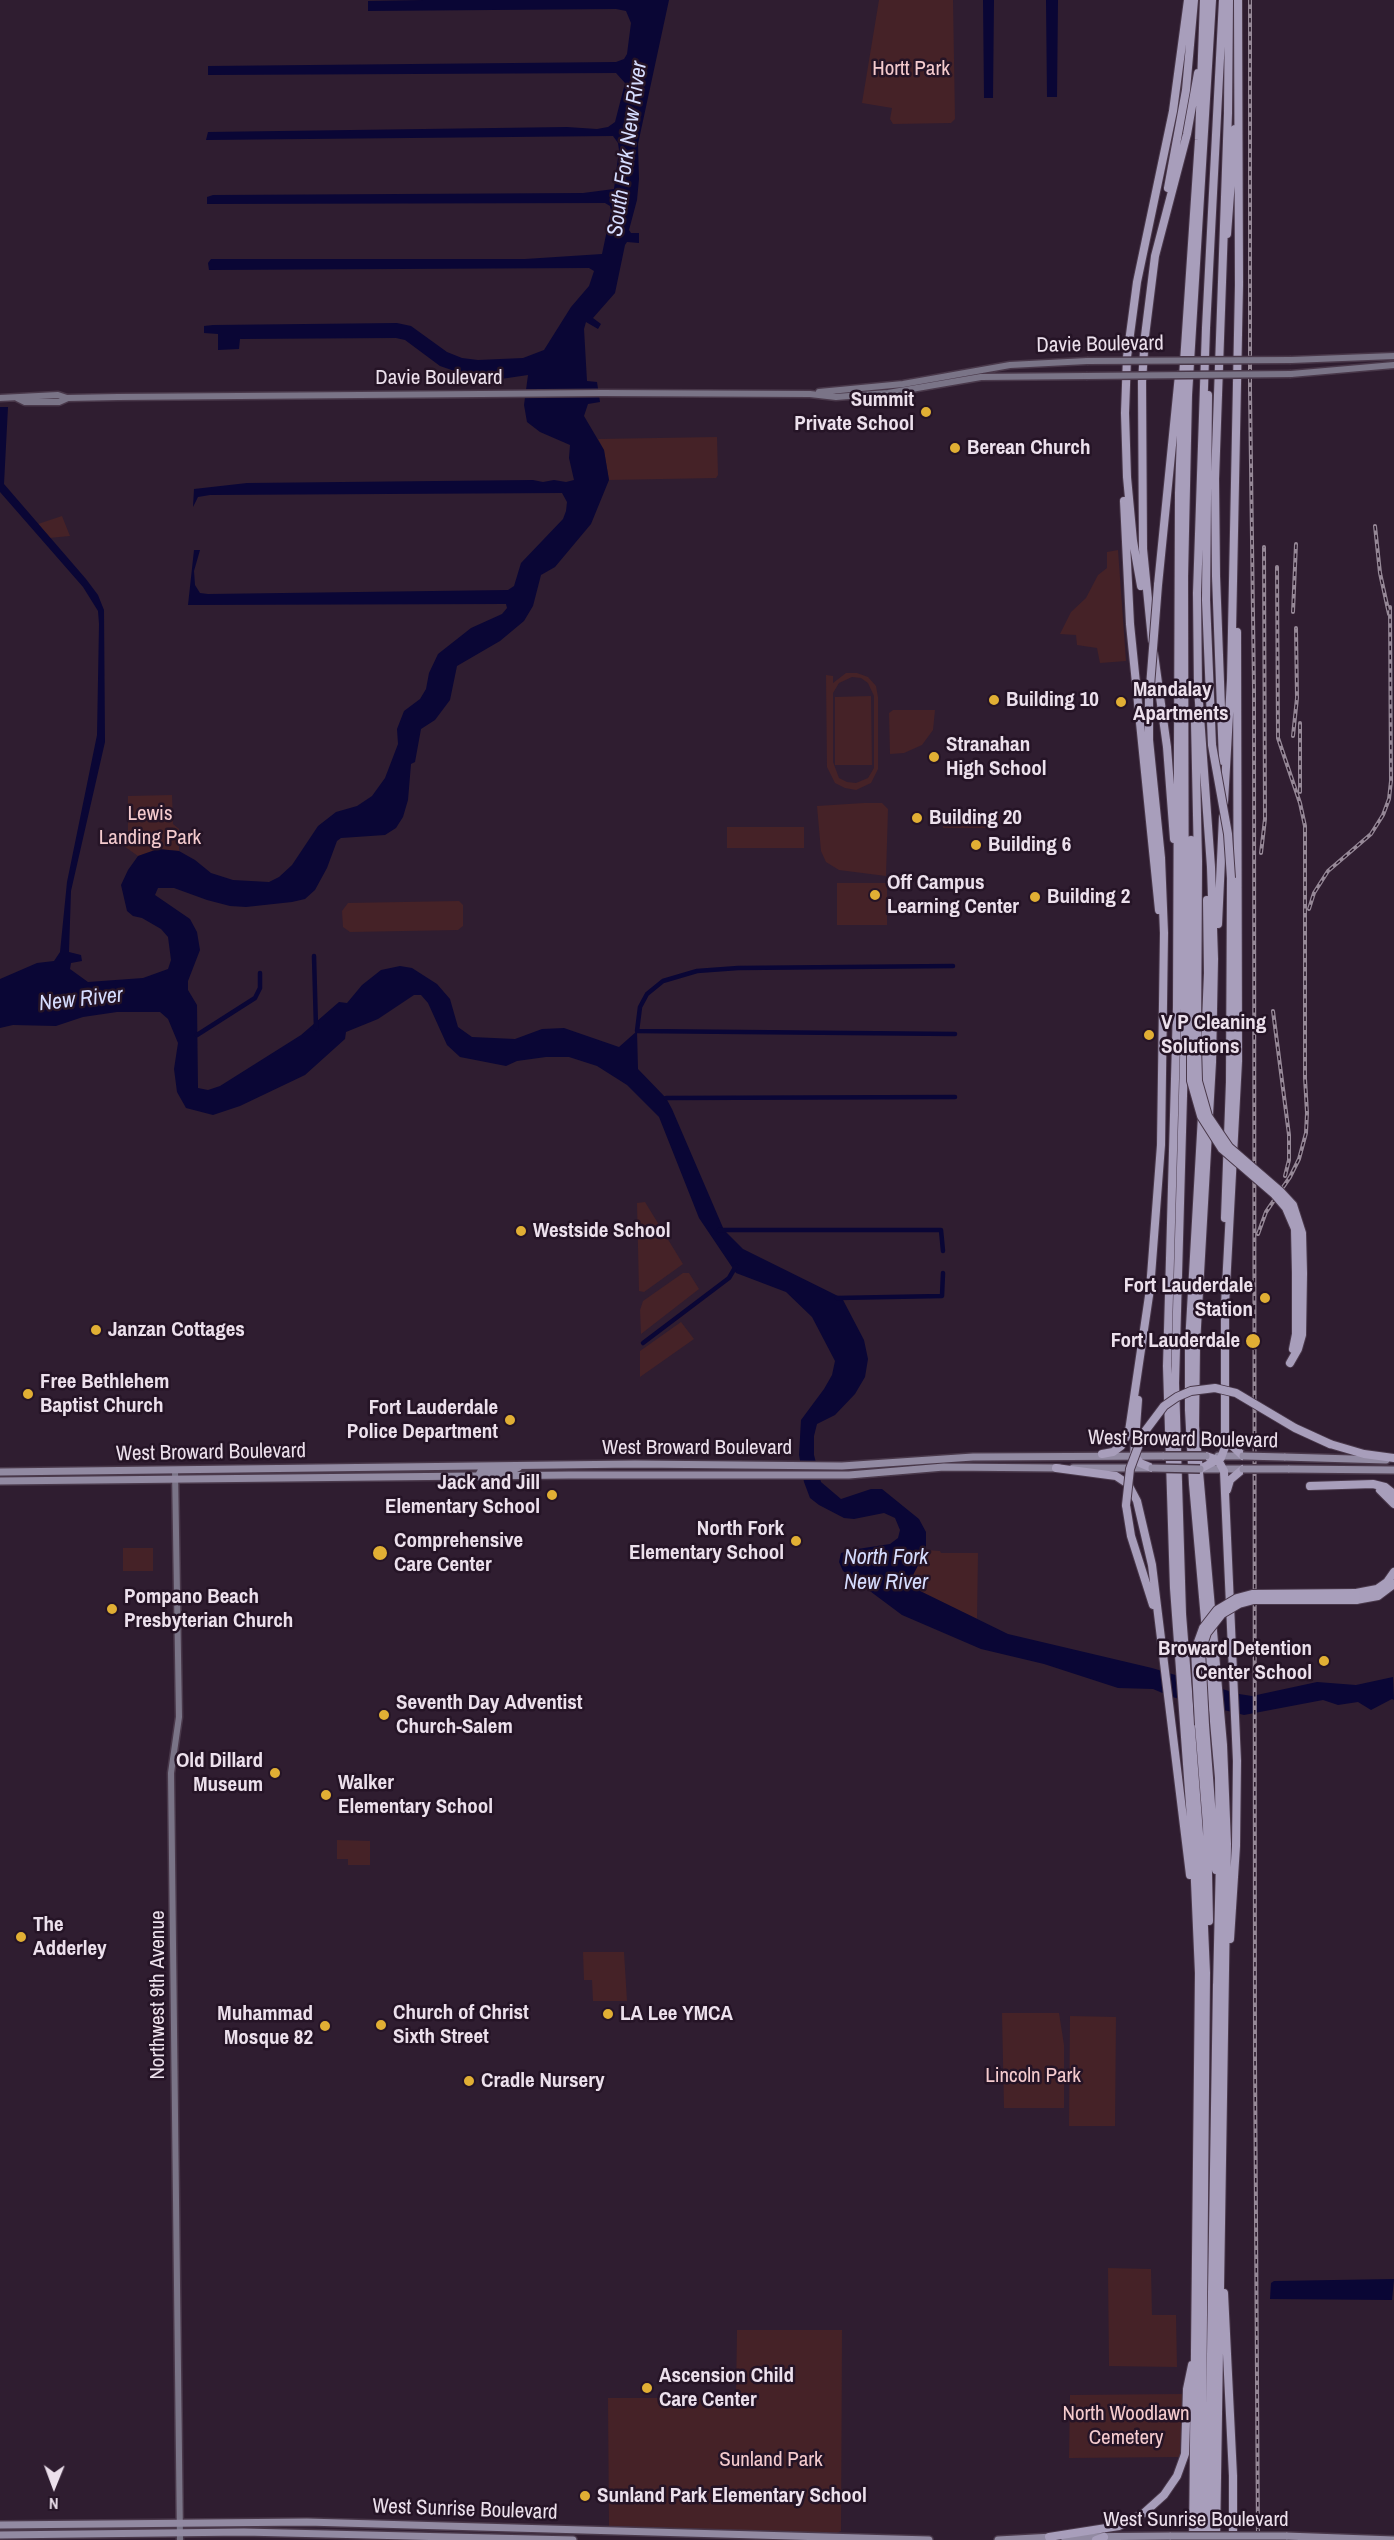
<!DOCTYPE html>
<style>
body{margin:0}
#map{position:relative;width:1394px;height:2540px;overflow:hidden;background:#2f1d30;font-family:"Archivo Narrow",sans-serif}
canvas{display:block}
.north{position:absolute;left:24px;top:2456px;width:60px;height:60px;-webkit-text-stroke:4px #251426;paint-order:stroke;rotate:181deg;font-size:16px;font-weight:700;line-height:24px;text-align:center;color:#ece0ec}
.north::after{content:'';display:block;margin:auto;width:21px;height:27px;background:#ece0ec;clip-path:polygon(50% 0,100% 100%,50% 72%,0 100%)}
</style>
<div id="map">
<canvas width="1394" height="2540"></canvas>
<div class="north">N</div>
</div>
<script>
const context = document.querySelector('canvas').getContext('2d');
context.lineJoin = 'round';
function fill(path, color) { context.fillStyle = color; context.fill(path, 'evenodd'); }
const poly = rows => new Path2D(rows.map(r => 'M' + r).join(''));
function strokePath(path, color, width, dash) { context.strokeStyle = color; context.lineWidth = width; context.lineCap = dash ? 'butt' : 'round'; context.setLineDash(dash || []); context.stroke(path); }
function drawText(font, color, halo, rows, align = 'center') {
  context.font = font + ' "Archivo Narrow",sans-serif'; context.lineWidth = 5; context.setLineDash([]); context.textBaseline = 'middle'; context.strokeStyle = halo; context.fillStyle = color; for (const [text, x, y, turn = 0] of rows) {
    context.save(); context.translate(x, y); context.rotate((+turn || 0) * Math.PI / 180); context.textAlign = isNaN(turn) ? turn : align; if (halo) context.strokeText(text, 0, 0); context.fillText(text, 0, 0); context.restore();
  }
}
fill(poly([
 [879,0,953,0,955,119,951,123,893,124,890,119,892,108,862,103],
 [717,437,718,475,716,478,609,480,604,450,598,439],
 [62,516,70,536,49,538,38,524],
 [1118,550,1126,661,1100,663,1097,648,1077,645,1076,635,1060,634,1071,612,1086,598,1098,575,1107,568,1107,552],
 [846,673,857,673,868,677,876,686,878,697,878,769,871,783,856,790,845,788,835,783,827,767,826,675,833,676,833,683],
 [852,677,861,678,868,683,874,696,874,768,868,778,856,783,847,782,839,778,833,762,833,693,839,683],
 [871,696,872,765,835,765,835,697],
 [893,710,935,710,933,730,922,745,904,753,890,754,889,713],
 [172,795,173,824,179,829,179,851,158,849,138,856,121,844,128,833,128,796],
 [864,803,882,803,888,809,886,876,839,870,826,862,821,851,817,806],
 [943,815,1000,815,1000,828,943,828],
 [727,827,804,827,804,848,727,848],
 [837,883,887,883,887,925,837,925],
 [459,901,463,905,463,926,458,930,350,932,343,927,342,911,348,903],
 [645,1202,683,1264,644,1292,639,1291,637,1203],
 [683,1273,689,1273,699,1289,641,1334,640,1310,643,1301],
 [681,1322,694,1339,640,1377,640,1351],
 [123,1548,153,1548,153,1571,123,1571],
 [926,1550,940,1551,941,1553,978,1553,977,1619,920,1591,913,1575],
 [337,1840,370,1841,370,1865,348,1865,348,1859,337,1859],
 [583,1952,624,1952,627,2001,593,2001,592,1980,584,1980],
 [1002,2013,1059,2013,1064,2045,1064,2108,1004,2108],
 [1070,2016,1116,2017,1115,2126,1069,2126],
 [1108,2268,1151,2269,1152,2315,1176,2315,1177,2367,1109,2366],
 [737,2330,842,2330,841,2531,837,2533,609,2526,608,2398,736,2398],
 [1183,2394,1180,2457,1069,2458,1070,2395]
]), '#452227');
fill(poly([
 [423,0,669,0,638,144,639,179,637,200,629,230,631,233,639,233,639,243,627,242,625,245,615,293,593,318,601,324,598,329,586,322,584,329,587,381,597,382,600,402,588,404,584,416,604,450,609,480,591,524,555,567,541,575,533,606,524,621,500,641,457,666,450,700,435,720,421,729,415,762,411,764,408,800,403,817,396,828,385,835,341,838,337,841,327,868,315,890,305,899,292,902,246,907,230,906,207,900,174,888,158,888,155,895,190,919,197,932,200,950,188,981,188,990,197,1005,198,1088,208,1090,220,1086,301,1035,339,1002,347,1003,362,985,381,970,400,966,412,968,437,984,450,999,458,1027,472,1037,515,1039,542,1029,564,1028,619,1047,637,1031,638,1069,666,1098,672,1109,724,1230,743,1249,842,1298,864,1340,868,1359,865,1377,855,1394,835,1415,817,1424,814,1436,814,1455,821,1482,841,1499,871,1489,882,1489,919,1519,926,1532,926,1550,913,1575,920,1591,1008,1634,1152,1668,1239,1694,1252,1696,1317,1682,1356,1685,1393,1677,1394,1700,1392,1699,1371,1710,1358,1702,1338,1705,1323,1700,1244,1715,1172,1697,1153,1689,1118,1688,1044,1664,981,1649,902,1615,843,1571,839,1562,841,1553,851,1550,890,1544,898,1538,900,1530,895,1518,884,1513,854,1519,844,1518,819,1505,810,1498,804,1482,799,1455,801,1420,824,1389,832,1375,835,1361,812,1317,786,1292,736,1273,699,1218,659,1117,627,1085,597,1066,569,1057,546,1057,517,1061,506,1066,460,1057,447,1045,428,1003,421,995,414,995,378,1019,346,1032,345,1039,305,1075,240,1106,213,1115,186,1108,177,1092,174,1069,178,1043,168,1019,160,1012,117,1012,83,1017,56,1026,13,1025,0,1028,0,979,37,963,54,961,60,952,67,882,97,735,99,624,98,611,83,587,0,492,0,407,8,407,4,484,86,579,98,595,104,610,105,742,71,891,69,952,81,955,82,961,71,963,70,969,88,982,143,978,168,969,171,960,168,937,161,929,142,918,133,916,127,911,121,885,128,870,138,856,158,849,179,851,195,860,211,873,233,880,269,882,279,877,292,865,318,826,336,812,357,806,372,796,385,778,398,744,397,729,404,711,420,699,426,689,429,673,438,654,471,628,502,614,507,608,506,604,188,605,194,550,200,550,194,571,195,585,200,593,208,594,508,590,514,586,521,563,563,519,566,511,567,502,562,493,210,495,198,497,193,507,194,489,247,483,533,480,543,482,554,480,566,482,574,480,569,458,570,445,540,432,527,422,524,405,528,375,467,384,463,374,440,366,405,340,396,338,240,339,239,349,218,350,218,334,204,333,204,326,213,325,397,323,411,326,447,352,462,358,478,360,523,358,544,350,571,307,589,286,594,271,589,268,209,270,208,263,211,259,525,259,602,254,611,211,610,206,605,203,207,204,207,197,213,195,583,193,614,189,619,150,618,143,613,136,206,140,208,132,567,127,597,129,608,127,615,122,625,83,616,73,208,75,208,66,616,62,624,59,627,54,631,23,626,11,616,9,368,11,368,1],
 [983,0,994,0,993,98,984,98],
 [1046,0,1058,0,1057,97,1047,97],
 [1394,2279,1392,2300,1270,2299,1271,2283,1274,2281]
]), '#0a0635');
strokePath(poly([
 [314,956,316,1028],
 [953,966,738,968,697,971,663,981,647,994,640,1007,637,1031,955,1034],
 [197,1035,255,998,260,988,260,973],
 [666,1098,955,1097],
 [719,1230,941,1230,943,1251],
 [837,1298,942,1296,943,1273],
 [643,1343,729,1278,736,1266]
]), '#0a0635', 4.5);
const secondary = poly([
 [1291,360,1394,356],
 [1291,374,1394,365],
 [819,392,903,384,1010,365,1087,361],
 [0,398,58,395,67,398],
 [17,398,25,402,59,402,68,398,118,397,602,393,810,394,836,397,888,393,981,377,1086,376],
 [175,1470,179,1717,171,1773,180,2540]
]);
const primary = poly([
 [1218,1456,1243,1456],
 [1284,1457,1386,1460],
 [1073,1468,1149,1468],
 [1200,1469,1243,1469],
 [1288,1469,1394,1470],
 [0,1472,635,1464,842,1466,973,1457,1164,1456],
 [478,1476,481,1471,511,1471,519,1467],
 [0,1481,569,1475,849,1475,944,1467,1059,1468],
 [0,2525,307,2522,929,2540],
 [0,2535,244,2532,573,2540],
 [1286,2536,1394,2540],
 [1064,2537,1171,2536],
 [998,2540,1053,2537]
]);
const highway = poly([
 [1168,188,1186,90,1194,0],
 [1227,234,1235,129],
 [1208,395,1206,600,1212,745],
 [1124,501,1130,624,1159,910],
 [1158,585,1179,375],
 [1141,586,1133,541,1127,477,1125,413,1127,357,1137,282,1173,111,1188,0],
 [1152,640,1143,549,1142,382,1145,336,1155,256,1187,134,1198,73],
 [1154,654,1167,747,1174,839],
 [1195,722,1198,861,1197,1045],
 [1223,761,1216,576,1215,479,1228,113,1229,0],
 [1224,802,1231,680,1239,285,1238,0],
 [1191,840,1191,1045],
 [1218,924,1223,817],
 [1203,1095,1208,973,1207,900],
 [1202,1116,1189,1344,1189,1410,1193,1484,1219,1778,1220,1859,1217,1988],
 [1225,1218,1230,1082,1231,878],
 [1225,1305,1238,1061,1237,632],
 [1293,1349,1296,1334,1296,1273],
 [1290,1363,1298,1349,1302,1335,1303,1273],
 [1138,1400,1134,1455,1140,1463,1152,1468],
 [1226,1440,1243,1456],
 [1330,1444,1364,1454,1394,1458],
 [1102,1454,1113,1452,1121,1446,1129,1431,1150,1289,1161,1145,1164,933,1161,858,1149,740,1149,699],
 [1206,1456,1218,1460,1224,1471,1237,1761,1236,1846,1230,1939],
 [1056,1468,1116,1476,1128,1484,1137,1501,1152,1565,1190,1875],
 [1200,1469,1221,1458,1225,1447,1225,1302],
 [1310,1486,1373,1484,1385,1487,1394,1494],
 [1227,1490,1230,1480,1243,1469],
 [1380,1490,1394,1504],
 [1126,1505,1131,1536,1153,1605],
 [1356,1593,1377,1589,1387,1582,1394,1572],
 [1356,1600,1378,1596,1394,1584],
 [1199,1725,1207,1825,1209,1921],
 [1205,1725,1216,1870],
 [1224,2293,1233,2476,1233,2540],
 [1049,2537,1119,2526,1144,2513,1164,2495,1177,2476,1185,2454,1187,2389,1192,2365],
 [1096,2540,1104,2537],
 [1193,2540,1199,1973,1194,1859,1174,1588,1167,1366,1177,1007,1179,493,1183,377,1199,140,1204,0],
 [1201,2540,1206,1973,1201,1859,1182,1614,1175,1383,1185,1024,1184,577,1188,395,1212,0],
 [1208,2540,1217,1984],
 [1216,2540,1227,1844,1223,1745,1195,1426,1196,1344,1212,1062,1214,959,1211,867,1198,689,1197,593,1206,328,1223,0]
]);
strokePath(secondary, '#49384a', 9);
strokePath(primary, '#49384a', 10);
strokePath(highway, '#49384a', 10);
strokePath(secondary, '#7a7487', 6);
strokePath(primary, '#928aa2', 7);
strokePath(highway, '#a89ebb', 8);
const rail = poly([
 [1250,0,1250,391,1254,689,1255,2057,1258,2540],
 [1375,526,1380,573,1389,614],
 [1293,612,1296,544],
 [1293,736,1297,698,1296,628],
 [1300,792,1300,723],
 [1261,853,1265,819,1264,547],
 [1309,909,1314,893,1328,871,1371,834,1383,815,1389,799,1391,781,1390,607],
 [1273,1011,1289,1135,1289,1160,1285,1176],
 [1258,1234,1266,1212,1290,1177,1299,1159,1306,1133,1307,1113,1305,1078,1305,826,1300,803,1278,738,1277,567]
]);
strokePath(rail, '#968897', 4);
strokePath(rail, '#251426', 1.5, [4.5]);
const secondaryBridge = poly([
 [1087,361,1291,360],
 [1086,376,1291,374]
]);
const primaryBridge = poly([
 [1164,1456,1206,1456],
 [1243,1456,1284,1457],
 [1152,1468,1200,1469],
 [1243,1469,1288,1469],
 [1171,2536,1286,2536]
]);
const highwayBridge = poly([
 [1149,699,1158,585],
 [1212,745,1228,834,1231,878],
 [1191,1045,1191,1081,1201,1116,1222,1149,1274,1194,1286,1208,1295,1229,1296,1273],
 [1197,1045,1198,1081,1208,1116,1229,1147,1280,1191,1293,1205,1302,1233,1303,1273],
 [1126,1505,1130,1469,1143,1434,1164,1406,1177,1397,1191,1391,1215,1388,1236,1393,1295,1428,1330,1444],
 [1199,1725,1195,1650,1203,1628,1217,1610,1237,1598,1252,1594,1356,1593],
 [1205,1725,1201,1651,1207,1633,1222,1614,1239,1604,1254,1600,1356,1600]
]);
strokePath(secondaryBridge, '#49384a', 9, []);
strokePath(primaryBridge, '#49384a', 10, []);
strokePath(highwayBridge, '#49384a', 10, []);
strokePath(secondaryBridge, '#7a7487', 6);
strokePath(primaryBridge, '#928aa2', 7);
strokePath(highwayBridge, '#a89ebb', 8);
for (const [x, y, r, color] of [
 [926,412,6,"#e1af34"],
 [955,448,6,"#e1af34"],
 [994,700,6,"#e1af34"],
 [1121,702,6,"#e1af34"],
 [934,757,6,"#e1af34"],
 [917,818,6,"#e1af34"],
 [976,845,6,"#e1af34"],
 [875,895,6,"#e1af34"],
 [1035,897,6,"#e1af34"],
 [1149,1035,6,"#e1af34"],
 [521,1231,6,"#e1af34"],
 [1265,1298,6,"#e1af34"],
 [96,1330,6,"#e1af34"],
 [1253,1341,8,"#e1af34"],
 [28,1394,6,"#e1af34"],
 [510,1420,6,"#e1af34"],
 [552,1495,6,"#e1af34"],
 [796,1541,6,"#e1af34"],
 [380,1553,8,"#e1af34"],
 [112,1609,6,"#e1af34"],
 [1324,1661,6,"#e1af34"],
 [384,1715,6,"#e1af34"],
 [275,1773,6,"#e1af34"],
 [326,1795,6,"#e1af34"],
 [21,1937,6,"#e1af34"],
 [608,2014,6,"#e1af34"],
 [381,2025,6,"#e1af34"],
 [325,2026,6,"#e1af34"],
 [469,2081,6,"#e1af34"],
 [647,2388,6,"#e1af34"],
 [585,2496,6,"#e1af34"]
]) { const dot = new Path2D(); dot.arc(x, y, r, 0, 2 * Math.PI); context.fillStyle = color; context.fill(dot); strokePath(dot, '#251426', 2); }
drawText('21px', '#f5cbce', '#251426', [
 ["Hortt Park",911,69],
 ["Lewis",150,814],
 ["Landing Park",150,838],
 ["Lincoln Park",1033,2076],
 ["North Woodlawn",1126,2414],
 ["Cemetery",1126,2438],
 ["Sunland Park",771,2460]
]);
drawText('21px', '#ece0ec', '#251426', [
 ["Davie Boulevard",1100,345,-1],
 ["Davie Boulevard",439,378],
 ["West Broward Boulevard",1183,1440,1],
 ["West Broward Boulevard",697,1448],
 ["West Broward Boulevard",211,1453,-1],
 ["Northwest 9th Avenue",158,1995,-90],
 ["West Sunrise Boulevard",465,2510,2],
 ["West Sunrise Boulevard",1196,2520]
]);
drawText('bold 21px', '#ece0ec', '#251426', [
 ["Summit",914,400,"right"],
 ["Private School",914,424,"right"],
 ["Berean Church",967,448],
 ["Mandalay",1133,690],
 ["Apartments",1133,714],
 ["Building 10",1006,700],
 ["Stranahan",946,745],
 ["High School",946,769],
 ["Building 20",929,818],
 ["Building 6",988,845],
 ["Off Campus",887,883],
 ["Learning Center",887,907],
 ["Building 2",1047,897],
 ["V P Cleaning",1161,1023],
 ["Solutions",1161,1047],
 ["Westside School",533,1231],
 ["Fort Lauderdale",1253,1286,"right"],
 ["Station",1253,1310,"right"],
 ["Janzan Cottages",108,1330],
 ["Fort Lauderdale",1240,1341,"right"],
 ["Free Bethlehem",40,1382],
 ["Baptist Church",40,1406],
 ["Fort Lauderdale",498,1408,"right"],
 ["Police Department",498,1432,"right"],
 ["Jack and Jill",540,1483,"right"],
 ["Elementary School",540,1507,"right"],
 ["North Fork",784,1529,"right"],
 ["Elementary School",784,1553,"right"],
 ["Comprehensive",394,1541],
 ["Care Center",394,1565],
 ["Pompano Beach",124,1597],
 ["Presbyterian Church",124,1621],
 ["Broward Detention",1312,1649,"right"],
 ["Center School",1312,1673,"right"],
 ["Seventh Day Adventist",396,1703],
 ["Church-Salem",396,1727],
 ["Old Dillard",263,1761,"right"],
 ["Museum",263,1785,"right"],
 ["Walker",338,1783],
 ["Elementary School",338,1807],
 ["The",33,1925],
 ["Adderley",33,1949],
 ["Church of Christ",393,2013],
 ["Sixth Street",393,2037],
 ["Muhammad",313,2014,"right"],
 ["Mosque 82",313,2038,"right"],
 ["LA Lee YMCA",620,2014],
 ["Cradle Nursery",481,2081],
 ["Ascension Child",659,2376],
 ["Care Center",659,2400],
 ["Sunland Park Elementary School",597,2496]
], 'left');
drawText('italic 22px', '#d6ddff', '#251426', [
 ["South Fork New River",628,149,-82],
 ["New River",81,1000,-6],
 ["North Fork",886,1558],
 ["New River",886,1583]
]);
</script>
